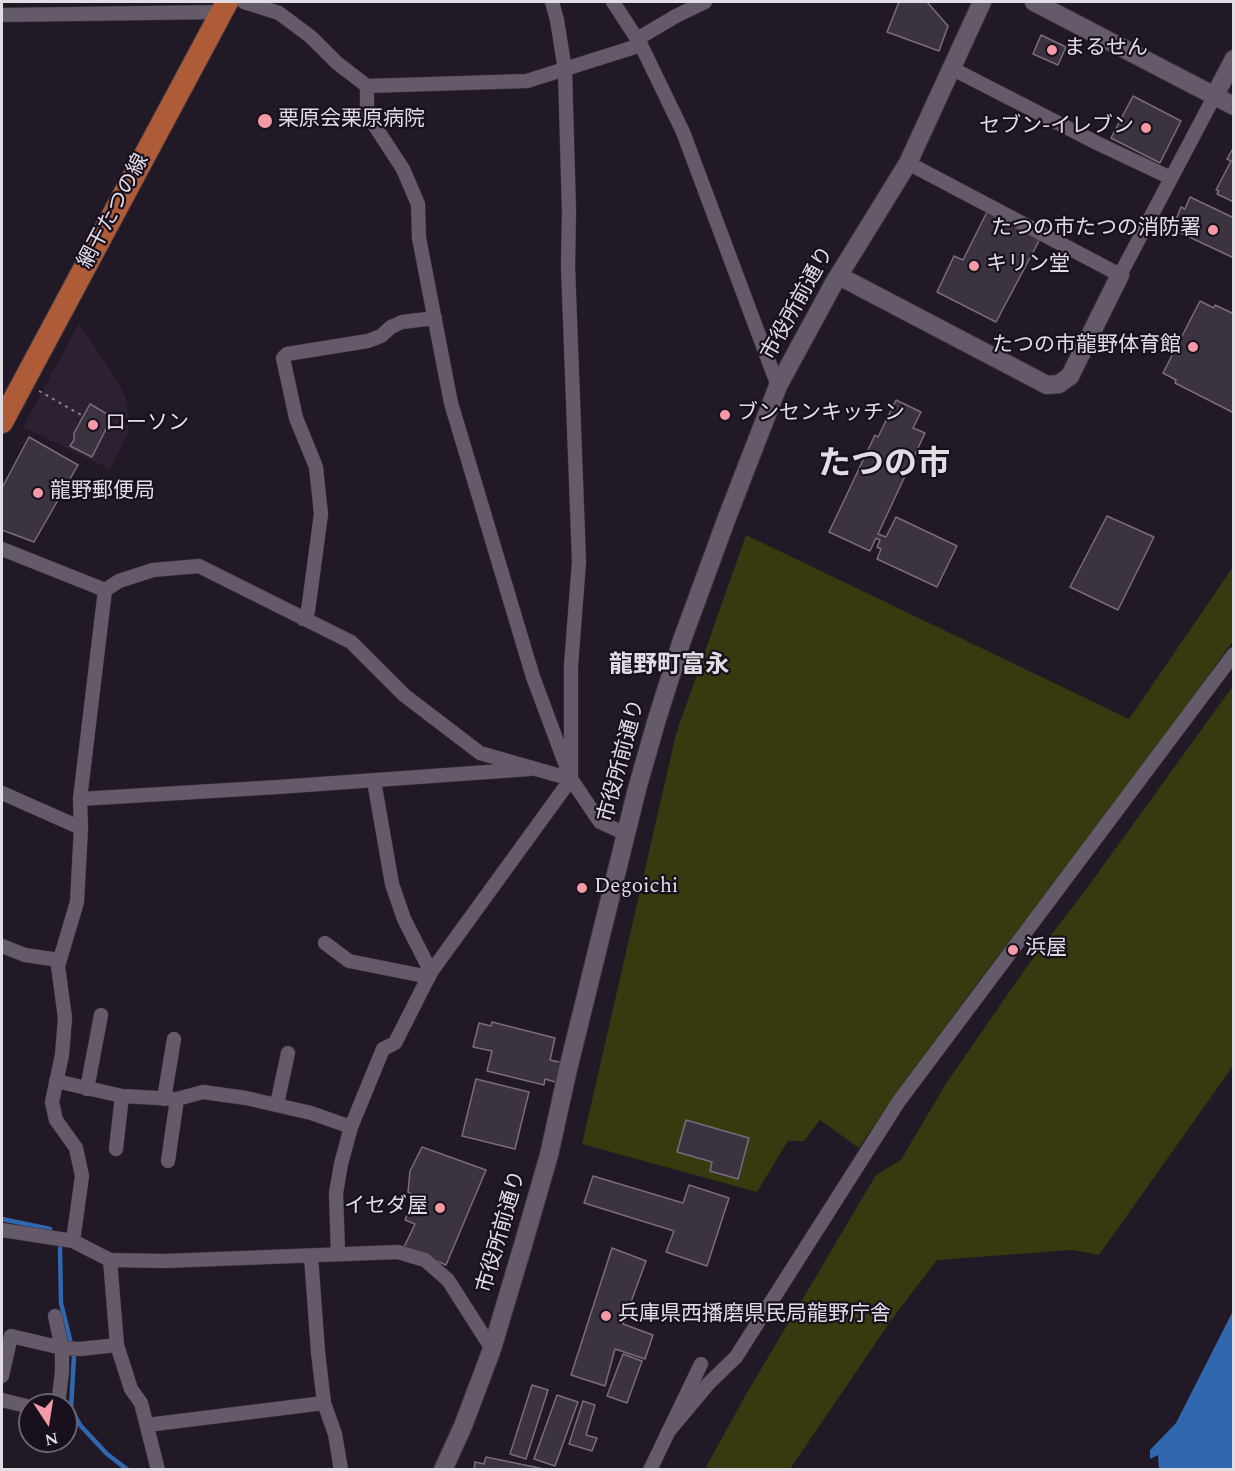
<!DOCTYPE html>
<meta charset="utf-8">
<style>
body{margin:0}
#map{position:relative;width:1235px;height:1471px;overflow:hidden;background:#211926;font-family:Spectral,serif}
canvas{display:block}
.frame{position:absolute;inset:0;border:3px solid #e2dce5;pointer-events:none}
.north{position:absolute;left:18px;top:1393px;width:60px;height:60px;box-sizing:border-box;background:#18101d;border:2px solid #69626d;border-radius:50%;rotate:168deg;font-size:16px;font-weight:700;line-height:24px;text-align:center;color:#e2dce5}
.north::after{content:'';display:block;margin:auto;width:21px;height:27px;background:#f49aa7;clip-path:polygon(50% 0,100% 100%,50% 72%,0 100%)}
</style>
<div id="map">
<canvas width="1235" height="1471"></canvas>
<div class="frame"></div>
<div class="north">N</div>
</div>
<script>
const context = document.querySelector('canvas').getContext('2d');
context.lineJoin = 'round';
function fill(path, color) { context.fillStyle = color; context.fill(path, 'evenodd'); }
const poly = rows => new Path2D(rows.map(r => 'M' + r).join(''));
function strokePath(path, color, width, dash) { context.strokeStyle = color; context.lineWidth = width; context.lineCap = dash ? 'butt' : 'round'; context.setLineDash(dash || []); context.stroke(path); }
function drawText(font, color, halo, rows, align = 'center') {
  context.font = font + ' Spectral,"Noto Sans JP",serif'; context.lineWidth = 4.5; context.setLineDash([]); context.textBaseline = 'middle'; context.strokeStyle = halo; context.fillStyle = color; for (const [text, x, y, turn = 0] of rows) {
    context.save(); context.translate(x, y); context.rotate((+turn || 0) * Math.PI / 180); context.textAlign = isNaN(turn) ? turn : align; if (halo) context.strokeText(text, 0, 0); context.fillText(text, 0, 0); context.restore();
  }
}
fill(poly([
 [79,323,118,382,126,398,129,418,128,435,110,469,23,427]
]), '#2c2133');
fill(poly([
 [746,535,1129,719,1233,567,1233,641,1156,749,979,981,892,1099,859,1148,820,1120,804,1141,788,1141,757,1192,582,1144,676,734],
 [1233,686,1233,1066,1099,1255,1072,1250,937,1260,892,1319,790,1469,705,1469,741,1403,876,1175,901,1160,945,1085,1028,965,1087,888]
]), '#37390e');
fill(poly([
 [1233,1311,1233,1469,1159,1469,1158,1455,1150,1459,1150,1450,1176,1423]
]), '#3068b0');
strokePath(poly([
 [2,1219,50,1229],
 [60,1248,61,1303,74,1356,71,1408,80,1425,107,1454,128,1470]
]), '#3068b0', 4.5);
const building = poly([
 [899,2,927,2,948,26,939,51,887,32,899,2],
 [1041,35,1066,47,1058,65,1033,54,1041,35],
 [1133,96,1181,121,1160,163,1111,138,1133,96],
 [1232,150,1234,151,1234,202,1217,194,1219,191,1216,190,1231,161,1227,159,1232,150],
 [1190,197,1234,218,1234,258,1172,229,1181,207,1185,209,1190,197],
 [987,212,1040,239,996,322,937,292,954,256,963,260,987,212],
 [1200,301,1214,308,1215,305,1234,314,1234,413,1175,383,1176,380,1163,373,1200,301],
 [896,400,921,412,913,428,925,433,878,534,886,537,896,517,957,546,937,587,877,559,881,549,877,547,880,540,876,538,870,551,829,532,875,435,878,437,896,400],
 [90,404,112,417,92,457,70,446,74,440,74,433,90,404],
 [29,437,78,465,34,542,2,530,2,488,29,437],
 [1107,516,1154,537,1118,610,1070,587,1107,516],
 [492,1022,555,1038,550,1060,564,1063,559,1083,545,1079,544,1085,487,1071,492,1051,473,1047,479,1023,491,1026,492,1022],
 [476,1079,529,1092,515,1149,462,1136,476,1079],
 [686,1120,749,1138,738,1179,710,1171,712,1162,677,1152,686,1120],
 [422,1147,486,1170,446,1265,404,1247,415,1224,405,1220,415,1196,408,1192,410,1171,422,1147],
 [593,1176,683,1203,689,1185,729,1198,707,1266,666,1252,674,1231,584,1203,593,1176],
 [612,1248,646,1261,623,1324,653,1335,645,1359,615,1349,605,1386,571,1375,612,1248],
 [623,1354,642,1361,627,1403,607,1396,623,1354],
 [532,1385,548,1390,526,1459,510,1454,532,1385],
 [557,1395,578,1402,555,1466,534,1459,557,1395],
 [583,1401,595,1405,586,1435,597,1438,592,1451,569,1444,583,1401],
 [486,1457,549,1470,474,1470,475,1462,484,1464,486,1457]
]);
fill(building, '#3c3341');
strokePath(building, '#776d7d', 1.5);
const minor = poly([
 [244,2,279,13,311,37,337,63,367,86,367,114,403,169,418,204,419,238,451,403,533,677,571,779,600,822,626,834],
 [613,2,641,45,683,132,778,386],
 [2,15,222,12],
 [637,39,676,16,705,2],
 [951,68,1099,144,1171,178],
 [367,86,527,81,641,45],
 [908,163,1120,275,1214,97],
 [2,549,105,590,119,581,153,570,199,566,351,642,404,695,480,753,571,779],
 [303,619,308,611,321,514,316,467,296,418,283,358,287,354,368,341,381,336,391,327,402,322,435,318],
 [374,781,392,884,404,919,431,972],
 [2,793,81,828],
 [80,799,105,590],
 [325,943,349,961,429,977],
 [2,946,25,955,59,960],
 [56,1081,122,1096,177,1099,203,1092,246,1098,311,1113,351,1127],
 [87,1089,101,1015],
 [164,1099,174,1039],
 [277,1104,288,1053],
 [116,1149,122,1096],
 [168,1161,177,1099],
 [2,1230,73,1241,110,1260,165,1261,398,1252,425,1260,448,1280,492,1349],
 [73,1241,82,1176,76,1148,56,1120,52,1102,62,1055,65,1018,58,966,77,902,81,828,80,799,278,787,530,769],
 [338,1254,336,1193,341,1164,351,1127,383,1049,395,1043,431,972,571,779,571,666,579,562,568,266,569,212,565,70,557,20,552,2],
 [311,1256,318,1352,324,1403,335,1434,341,1470],
 [110,1260,117,1345,131,1389,141,1403,158,1470],
 [55,1316,62,1348,62,1372,58,1405],
 [2,1376,11,1336,62,1348,80,1349,117,1345],
 [2,1400,30,1407],
 [147,1425,324,1403],
 [668,1432,709,1383,736,1357,899,1101,1234,654],
 [650,1470,701,1364]
]);
const tertiary = poly([
 [1034,2,1234,106],
 [1214,97,1234,59],
 [839,276,1047,385,1059,384,1070,376,1120,275],
 [443,1470,463,1426,492,1349,523,1245,549,1155,568,1069,637,789,657,719,682,640,728,515,778,386,834,283,908,163,982,2]
]);
const primary = poly([
 [2,422,227,2]
]);
strokePath(minor, '#3a343e', 15);
strokePath(tertiary, '#3a343e', 20);
strokePath(primary, '#3a343e', 24);
strokePath(poly([
 [39,391,83,416]
]), '#89828d', 2, [3, 4.5]);
strokePath(minor, '#645a6a', 14);
strokePath(tertiary, '#645a6a', 18);
strokePath(primary, '#ae5c38', 22);
for (const [x, y, r, color] of [
 [1052,50,6,"#f49aa7"],
 [265,121,8,"#f49aa7"],
 [1146,128,6,"#f49aa7"],
 [1213,230,6,"#f49aa7"],
 [974,266,6,"#f49aa7"],
 [1193,347,6,"#f49aa7"],
 [725,415,6,"#f49aa7"],
 [93,425,6,"#f49aa7"],
 [38,493,6,"#f49aa7"],
 [582,888,6,"#f49aa7"],
 [1013,950,6,"#f49aa7"],
 [440,1208,6,"#f49aa7"],
 [606,1316,6,"#f49aa7"]
]) { const dot = new Path2D(); dot.arc(x, y, r, 0, 2 * Math.PI); context.fillStyle = color; context.fill(dot); strokePath(dot, '#18101d', 2); }
drawText('21px', '#e2dce5', '#18101d', [
 ["まるせん",1064,50],
 ["栗原会栗原病院",278,121],
 ["セブン-イレブン",1134,128,"right"],
 ["たつの市たつの消防署",1201,230,"right"],
 ["キリン堂",986,266],
 ["たつの市龍野体育館",1181,347,"right"],
 ["ブンセンキッチン",737,415],
 ["ローソン",105,425],
 ["龍野郵便局",50,493],
 ["Degoichi",594,888],
 ["浜屋",1025,950],
 ["イセダ屋",428,1208,"right"],
 ["兵庫県西播磨県民局龍野庁舎",618,1316]
], 'left');
drawText('21px', '#e2dce5', '#18101d', [
 ["網干たつの線",115,212,-62],
 ["市役所前通り",799,304,-61],
 ["市役所前通り",623,761,-75],
 ["市役所前通り",503,1232,-74]
]);
drawText('bold 24px', '#e2dce5', '#18101d', [
 ["龍野町富永",669,667]
]);
drawText('bold 33px', '#e2dce5', '#18101d', [
 ["たつの市",884,468]
]);
</script>
